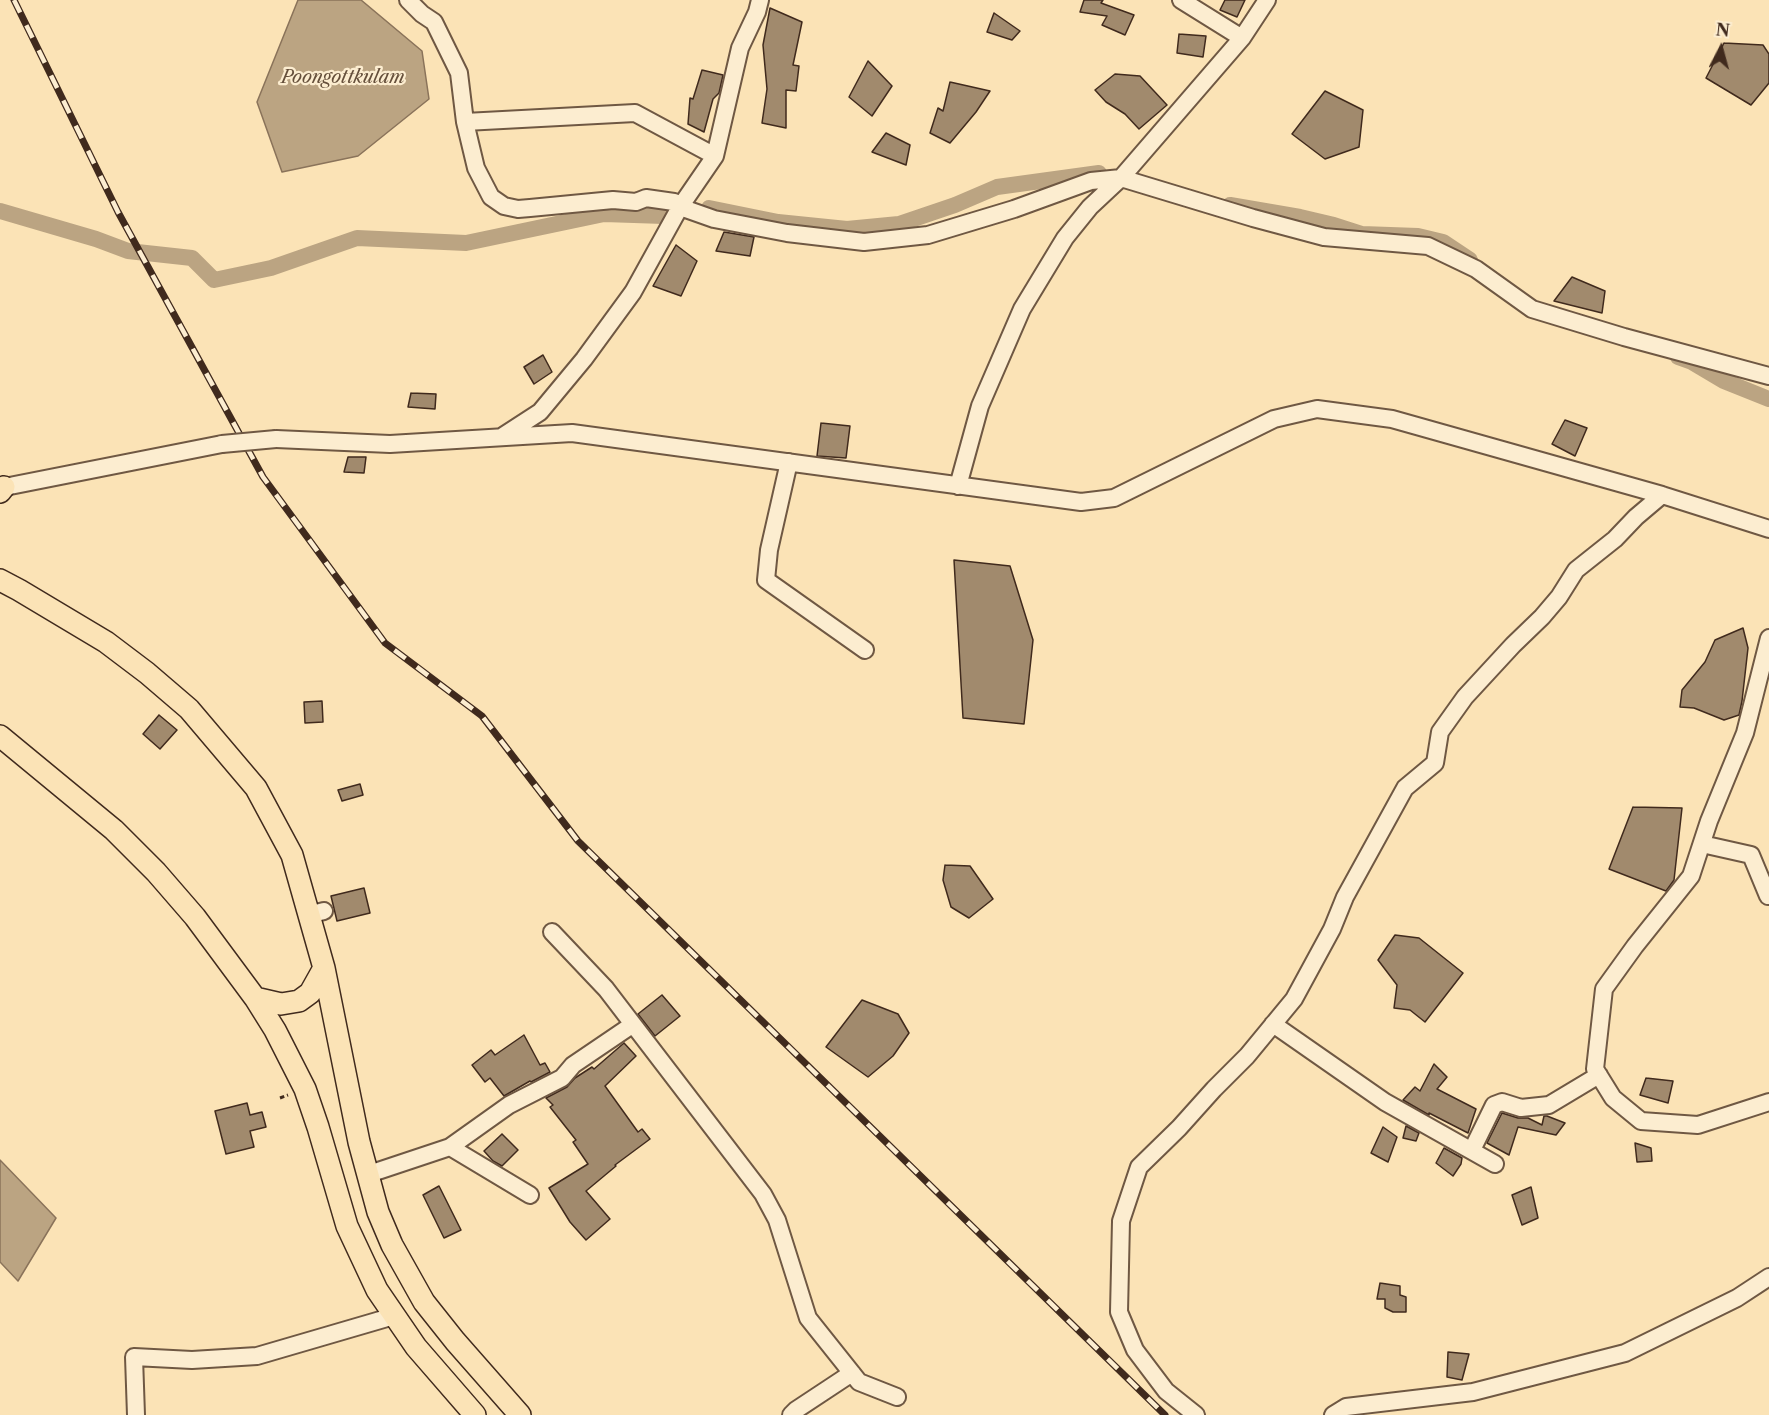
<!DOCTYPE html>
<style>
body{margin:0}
#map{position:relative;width:1769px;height:1415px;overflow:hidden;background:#fbe3b6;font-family:"Libre Caslon Text",serif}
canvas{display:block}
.north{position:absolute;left:1691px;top:18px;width:60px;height:60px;-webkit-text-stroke:4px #fcedd0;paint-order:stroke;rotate:6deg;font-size:16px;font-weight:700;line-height:24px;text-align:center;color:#402a1d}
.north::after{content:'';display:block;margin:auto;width:21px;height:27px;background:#402a1d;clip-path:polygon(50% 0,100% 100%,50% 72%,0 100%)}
</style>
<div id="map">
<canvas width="1769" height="1415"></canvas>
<div class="north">N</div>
</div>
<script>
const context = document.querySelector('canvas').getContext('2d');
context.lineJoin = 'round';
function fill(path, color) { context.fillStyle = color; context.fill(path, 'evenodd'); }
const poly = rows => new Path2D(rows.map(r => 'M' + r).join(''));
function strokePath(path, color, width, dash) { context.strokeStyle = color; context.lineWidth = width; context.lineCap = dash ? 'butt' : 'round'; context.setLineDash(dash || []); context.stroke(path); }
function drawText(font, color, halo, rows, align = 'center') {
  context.font = font + ' "Libre Caslon Text",serif'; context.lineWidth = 4.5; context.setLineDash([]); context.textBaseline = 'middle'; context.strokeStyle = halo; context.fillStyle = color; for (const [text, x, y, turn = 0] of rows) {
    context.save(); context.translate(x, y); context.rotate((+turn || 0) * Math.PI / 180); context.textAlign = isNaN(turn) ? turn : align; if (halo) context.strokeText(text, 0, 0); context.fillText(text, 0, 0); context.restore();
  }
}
const water = poly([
 [298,0,361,0,422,51,429,99,358,156,282,172,257,102,298,0],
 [0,1160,56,1218,18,1281,0,1262,0,1160]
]);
fill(water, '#bba482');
strokePath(water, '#8a735a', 1.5);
strokePath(poly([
 [1230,205,1300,217,1334,225,1362,234,1418,236,1443,242,1470,260],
 [709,208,778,222,847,229,899,224,955,205,997,187,1099,173],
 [0,211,96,239,128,251,192,258,214,280,271,268,357,238,466,243,604,214,664,216],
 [1678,357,1692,362,1724,381,1769,399]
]), '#bba482', 16);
const building = poly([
 [1084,0,1103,0,1101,3,1134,15,1125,35,1102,25,1107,16,1080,12,1084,0],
 [1225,0,1245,0,1237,17,1220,10,1225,0],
 [770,8,802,22,793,65,799,66,796,91,786,90,786,128,762,123,767,89,763,45,770,8],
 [994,13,1020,31,1012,40,987,32,994,13],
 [1179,34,1206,36,1203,57,1177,53,1179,34],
 [1724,43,1763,45,1769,54,1769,83,1751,105,1706,78,1724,43],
 [868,61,892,86,872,116,849,97,868,61],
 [702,70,723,75,719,93,713,99,704,132,688,124,690,98,693,99,702,70],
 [1115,74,1140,76,1167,105,1139,129,1125,114,1106,102,1095,90,1115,74],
 [950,82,990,91,976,112,950,143,930,133,938,108,943,111,950,82],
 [1325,91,1363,110,1359,147,1325,159,1292,134,1325,91],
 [886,133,910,145,906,165,872,152,886,133],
 [724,232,754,237,750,256,716,251,724,232],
 [676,245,697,261,681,296,653,286,676,245],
 [1572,277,1605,291,1602,313,1554,301,1572,277],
 [543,355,552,372,534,384,524,367,543,355],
 [411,393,436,394,435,409,408,407,411,393],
 [1565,420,1587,428,1575,456,1552,444,1565,420],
 [821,423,850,426,846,458,817,456,821,423],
 [348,457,366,457,364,473,344,472,348,457],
 [954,560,1010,566,1033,640,1024,724,963,718,954,560],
 [1743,628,1748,648,1742,701,1739,715,1724,720,1694,708,1680,707,1682,690,1705,662,1715,640,1743,628],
 [322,701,323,722,305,723,304,702,322,701],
 [159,715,177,730,160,749,143,734,159,715],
 [360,784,363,795,342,801,338,790,360,784],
 [1633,807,1682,808,1674,880,1666,891,1609,869,1633,807],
 [945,865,970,866,993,899,969,918,951,907,943,880,945,865],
 [364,888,370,913,337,921,331,896,364,888],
 [1395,935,1419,938,1463,973,1425,1022,1410,1010,1394,1008,1397,985,1378,960,1395,935],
 [662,995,680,1016,655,1036,638,1014,662,995],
 [862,1000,898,1014,909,1033,893,1056,868,1077,826,1047,862,1000],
 [524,1035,540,1065,545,1063,550,1072,531,1082,530,1081,504,1096,490,1078,485,1082,472,1065,491,1050,495,1055,524,1035],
 [624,1043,636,1056,605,1086,638,1132,642,1129,650,1139,615,1165,616,1166,586,1191,610,1219,586,1240,570,1222,549,1188,588,1164,573,1142,576,1140,550,1107,553,1105,546,1098,567,1087,575,1078,592,1067,594,1069,624,1043],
 [1434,1064,1447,1077,1437,1089,1476,1109,1468,1133,1429,1113,1429,1115,1403,1100,1415,1087,1420,1091,1434,1064],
 [1646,1078,1673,1081,1668,1103,1640,1095,1646,1078],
 [247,1103,250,1115,262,1112,266,1127,250,1131,254,1147,226,1154,215,1111,247,1103],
 [1502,1113,1518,1118,1528,1118,1542,1125,1544,1116,1547,1116,1565,1123,1556,1135,1518,1127,1509,1155,1487,1143,1502,1113],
 [1406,1126,1419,1133,1416,1141,1403,1138,1406,1126],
 [1383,1127,1397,1137,1388,1162,1371,1153,1383,1127],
 [502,1134,518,1150,502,1166,493,1161,484,1151,502,1134],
 [1635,1143,1651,1148,1652,1161,1637,1162,1635,1143],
 [1444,1148,1462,1158,1461,1164,1453,1176,1436,1163,1444,1148],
 [439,1186,461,1230,444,1238,423,1195,439,1186],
 [1531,1187,1538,1218,1522,1225,1512,1195,1531,1187],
 [1380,1283,1400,1286,1400,1295,1406,1297,1406,1312,1393,1312,1385,1308,1385,1299,1377,1299,1380,1283],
 [1448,1352,1469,1354,1462,1380,1447,1377,1448,1352]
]);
fill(building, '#a18a6d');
strokePath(building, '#402a1d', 1.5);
const minor = poly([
 [408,0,422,14,434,22,459,73,465,122,476,168,491,197,504,206,518,209,530,208,613,200,636,202,646,198,674,202,680,207,714,219,787,233,864,242,928,235,1014,209,1091,181,1121,178,1253,218,1324,237,1428,246,1476,269,1532,309,1624,337,1769,376],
 [1181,0,1242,38],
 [465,122,635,113,715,156],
 [503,436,540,412,584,359,633,292,680,207,715,156,740,48,757,12,760,0],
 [276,439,390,444,572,433,1081,502,1114,498,1274,419,1317,409,1392,419,1662,495,1769,529],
 [789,462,769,550,766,580,865,650],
 [958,486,980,406,1022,309,1065,238,1090,207,1121,178,1242,38,1267,0],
 [0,488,222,444],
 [1769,638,1745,733,1709,821,1691,876,1635,946,1604,989,1595,1069,1613,1098,1641,1121,1698,1125,1769,1102],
 [1702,844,1751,855,1768,896,1769,894],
 [308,915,324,911],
 [552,932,606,989,763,1194,777,1220,808,1318,859,1382,897,1397],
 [1273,1024,1385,1102,1495,1164],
 [450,1147,530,1195],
 [1472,1150,1494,1105,1502,1102,1521,1108,1549,1105,1599,1075],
 [369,1174,450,1147,509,1105,562,1078,573,1065,632,1025],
 [136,1415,134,1357,192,1360,257,1356,394,1316],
 [791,1415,796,1410,852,1373],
 [1196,1415,1166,1391,1135,1350,1119,1312,1121,1221,1139,1167,1179,1128,1214,1089,1247,1056,1294,999,1332,929,1345,897,1405,788,1435,763,1440,732,1465,697,1513,645,1542,617,1559,597,1576,570,1615,539,1636,517,1662,495],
 [1333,1415,1346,1407,1473,1392,1625,1353,1737,1298,1769,1277]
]);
const major = poly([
 [0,492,4,487],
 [0,580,19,590,106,642,147,673,189,709,256,788,292,855,324,968,359,1142,378,1212,392,1245,424,1302,455,1341,520,1415],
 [0,736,114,830,156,872,195,917,255,998,275,1030,305,1089,318,1127,347,1226,377,1290,416,1347,475,1415],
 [255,998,281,1004,299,1001,310,993,324,968]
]);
strokePath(minor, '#6f5843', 20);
strokePath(major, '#402a1d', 24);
strokePath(poly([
 [280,1098,288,1095]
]), '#402a1d', 3, [4.5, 3]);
strokePath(minor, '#fcedd0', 16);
strokePath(major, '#fbe3b6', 21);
const rail = poly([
 [14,0,118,212,263,477,385,643,482,716,578,841,1165,1415]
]);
strokePath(rail, '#402a1d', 7);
strokePath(rail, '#fcedd0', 4.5, [14]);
const minorBridge = poly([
 [222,444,276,439]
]);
strokePath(minorBridge, '#6f5843', 20, []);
strokePath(minorBridge, '#fcedd0', 16);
drawText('italic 18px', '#654f3b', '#fcedd0', [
 ["Poongottkulam",343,78]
]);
</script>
